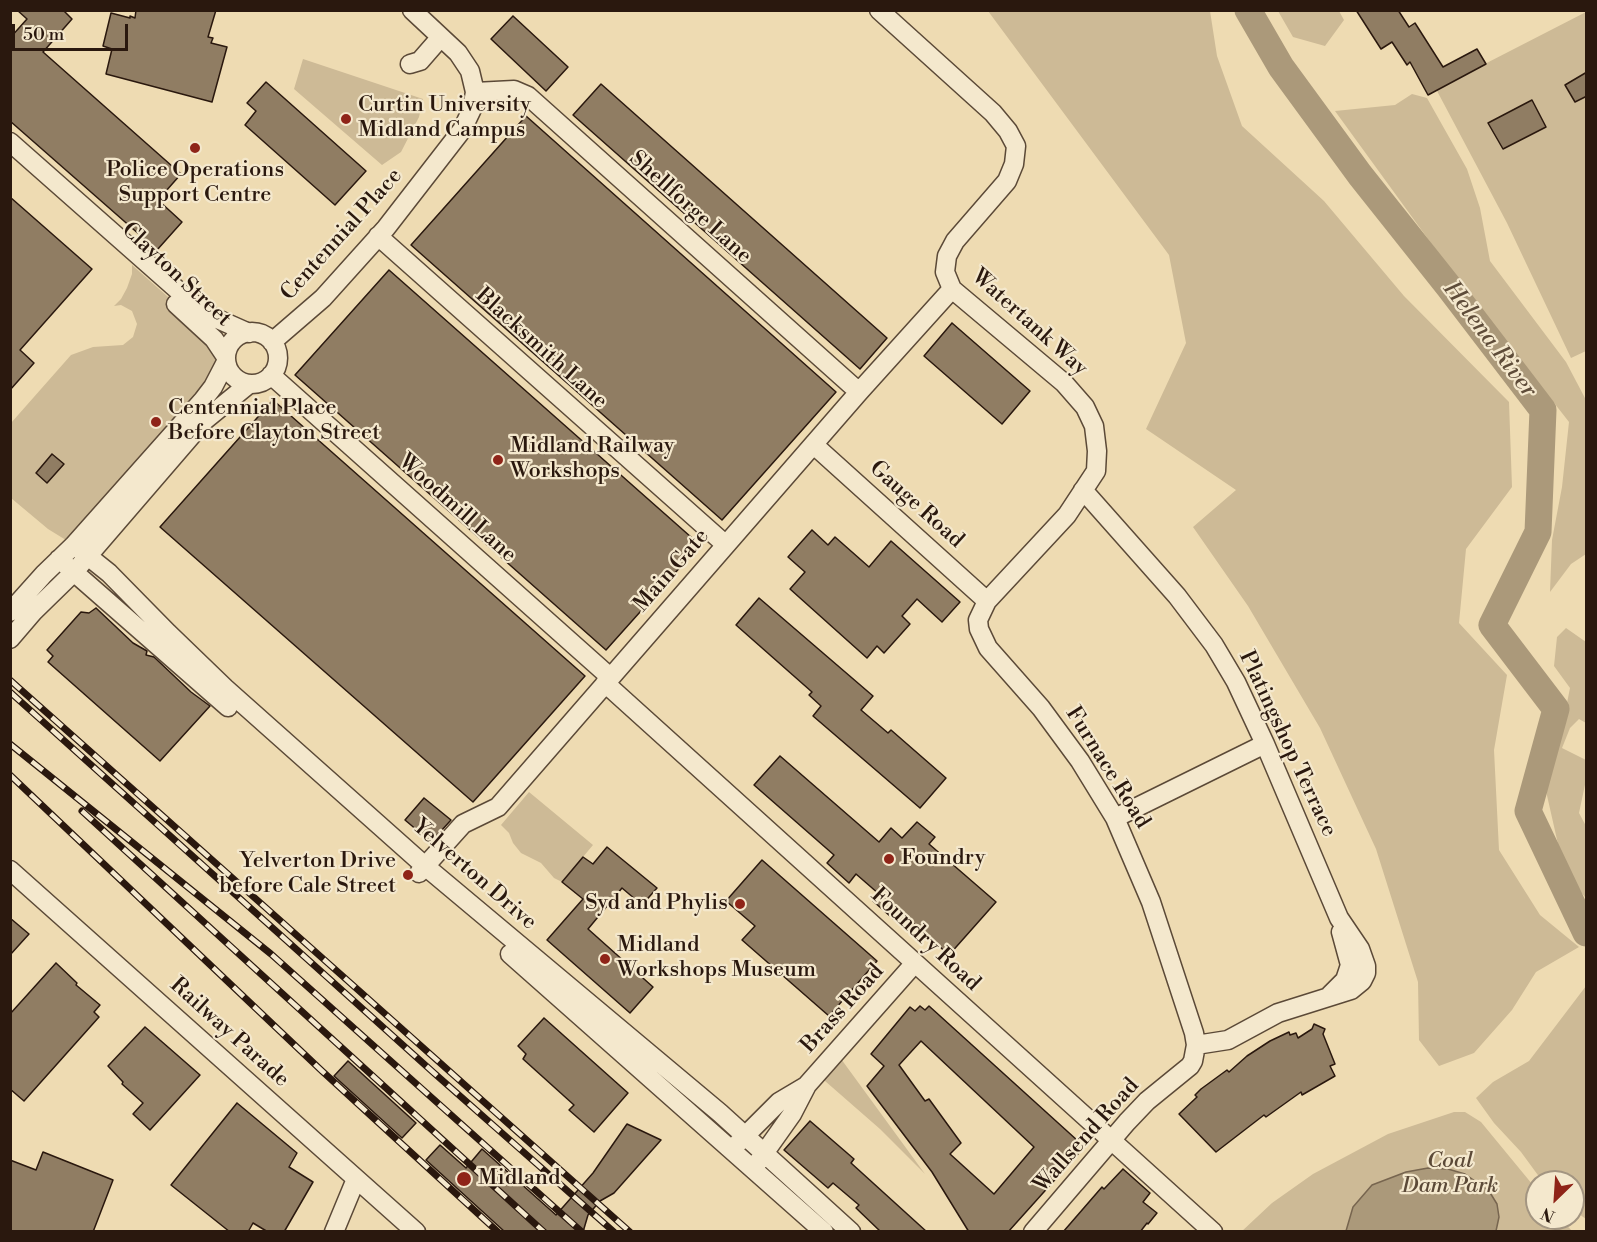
<!DOCTYPE html>
<style>
body{margin:0}
#map{position:relative;width:1597px;height:1242px;overflow:hidden;background:#eedbb2;font-family:"Libre Bodoni",serif}
canvas{display:block}
.frame{position:absolute;inset:0;border:12px solid #2a180e;pointer-events:none}
.north{position:absolute;left:1525px;top:1170px;width:60px;height:60px;box-sizing:border-box;background:#f4e8cd;border:2px solid #a39581;border-radius:50%;rotate:205deg;font-size:16px;font-weight:700;line-height:24px;text-align:center;color:#2a180e}
.north::after{content:'';display:block;margin:auto;width:21px;height:27px;background:#8f2418;clip-path:polygon(50% 0,100% 100%,50% 72%,0 100%)}
.scale{position:absolute;left:12px;top:24px;width:116px;height:27px;box-sizing:border-box;border:3px solid #2a180e;border-top:0;padding-left:8px;font-size:18px;line-height:21px;white-space:nowrap;color:#2a180e;-webkit-text-stroke:4px #f4e8cd;paint-order:stroke}
</style>
<div id="map">
<canvas width="1597" height="1242"></canvas>
<div class="frame"></div>
<div class="north">N</div>
<div class="scale">50 m</div>
</div>
<script>
const context = document.querySelector('canvas').getContext('2d');
context.lineJoin = 'round';
function fill(path, color) { context.fillStyle = color; context.fill(path, 'evenodd'); }
const poly = rows => new Path2D(rows.map(r => 'M' + r).join(''));
function strokePath(path, color, width, dash) { context.strokeStyle = color; context.lineWidth = width; context.lineCap = dash ? 'butt' : 'round'; context.setLineDash(dash || []); context.stroke(path); }
function drawText(font, color, halo, rows, align = 'center') {
  context.font = font + ' "Libre Bodoni",serif'; context.lineWidth = 4.5; context.setLineDash([]); context.textBaseline = 'middle'; context.strokeStyle = halo; context.fillStyle = color; for (const [text, x, y, turn = 0] of rows) {
    context.save(); context.translate(x, y); context.rotate((+turn || 0) * Math.PI / 180); context.textAlign = isNaN(turn) ? turn : align; if (halo) context.strokeText(text, 0, 0); context.fillText(text, 0, 0); context.restore();
  }
}
fill(poly([
 [988,11,1210,11,1217,56,1242,126,1324,201,1404,296,1509,402,1512,487,1466,549,1459,623,1507,675,1494,750,1499,850,1540,915,1579,947,1536,972,1512,1010,1474,1053,1439,1066,1419,1040,1418,982,1376,849,1320,728,1248,606,1193,527,1236,490,1146,429,1186,343,1169,255],
 [1278,11,1339,11,1344,20,1325,46,1293,37],
 [1586,12,1586,351,1571,358,1507,223,1436,89],
 [303,59,423,99,419,117,401,152,382,165,294,89],
 [1412,94,1427,98,1467,169,1480,208,1490,261,1566,362,1586,400,1586,554,1571,564,1550,592,1552,540,1562,487,1569,422,1452,272,1335,111,1395,105],
 [132,265,202,327,226,357,74,545,48,529,11,498,11,423,71,355,93,347,123,345,133,337,137,324,132,311,121,305,114,306,121,299,127,288,132,274],
 [1566,628,1586,642,1586,723,1579,719,1570,728,1562,748,1586,760,1586,780,1579,813,1586,826,1586,898,1565,875,1546,791,1552,767,1552,744,1565,713,1570,688,1554,666,1557,637],
 [529,792,593,845,562,882,554,878,541,863,521,853,513,843,509,833,501,825],
 [1586,986,1586,1219,1573,1210,1573,1182,1543,1182,1521,1152,1494,1123,1476,1098,1493,1082,1529,1061],
 [836,1052,925,1174,880,1129,817,1074],
 [1454,1112,1465,1112,1481,1122,1537,1190,1537,1218,1560,1218,1572,1231,1241,1232,1272,1203,1313,1174,1388,1134]
]), '#cdba96');
const water = poly([
 [1428,1168,1448,1169,1465,1174,1489,1191,1497,1204,1499,1217,1496,1231,1346,1231,1353,1207,1372,1185,1406,1172,1428,1168]
]);
fill(water, '#ab997a');
strokePath(water, '#77654f', 1.5);
strokePath(poly([
 [1248,10,1281,67,1360,175,1449,287,1543,410,1538,532,1492,625,1556,709,1528,811,1586,933]
]), '#ab997a', 27);
const building = poly([
 [17,10,63,10,72,19,43,52,181,174,158,200,182,222,157,250,10,121,10,38,27,19,17,10],
 [136,10,216,10,208,37,213,38,211,43,227,47,212,102,106,74,112,49,103,46,111,13,130,18,130,16,135,18,136,10],
 [1356,10,1398,10,1409,27,1415,23,1443,67,1477,49,1486,64,1428,95,1410,62,1407,65,1392,42,1381,49,1356,10],
 [513,16,568,67,546,91,491,39,513,16],
 [1587,72,1587,96,1575,102,1565,85,1587,72],
 [266,82,366,171,335,205,245,125,256,111,247,103,266,82],
 [601,84,887,338,860,369,573,115,601,84],
 [1532,100,1546,127,1503,149,1488,123,1532,100],
 [526,116,836,392,722,520,411,245,526,116],
 [10,197,92,269,20,350,34,363,10,390,10,197],
 [389,270,700,545,606,650,295,375,389,270],
 [952,323,1030,391,1002,424,924,356,952,323],
 [273,400,585,676,473,802,160,527,273,400],
 [52,454,64,464,47,483,36,473,52,454],
 [812,530,828,545,835,537,869,567,891,541,960,602,942,622,917,599,902,616,910,624,884,653,877,646,867,658,790,589,805,572,788,557,812,530],
 [759,598,873,696,861,710,888,733,891,730,946,778,920,808,813,716,821,706,809,695,812,692,736,625,759,598],
 [96,608,133,643,147,651,146,655,154,657,191,692,210,706,160,761,48,662,53,656,47,650,81,612,89,613,96,608],
 [780,756,879,842,891,828,902,838,917,822,935,837,929,844,996,902,949,955,905,916,899,924,873,901,879,894,856,874,849,883,827,863,834,855,754,785,780,756],
 [424,798,451,820,431,842,405,820,424,798],
 [607,847,657,888,642,905,622,888,588,929,653,987,630,1013,547,940,583,899,562,882,583,857,593,864,607,847],
 [762,860,877,961,829,1016,742,940,755,926,726,901,762,860],
 [10,918,29,934,10,955,10,918],
 [56,963,77,983,76,985,100,1005,94,1012,99,1017,24,1101,10,1089,10,1014,56,963],
 [920,1006,925,1010,929,1006,1078,1141,1072,1148,1078,1154,1008,1232,969,1232,932,1172,867,1086,884,1066,871,1054,910,1007,915,1011,920,1006],
 [921,1041,1034,1147,994,1194,950,1154,961,1143,929,1099,925,1101,899,1065,921,1041],
 [544,1018,628,1093,594,1132,569,1110,574,1105,523,1059,526,1054,518,1046,544,1018],
 [1314,1024,1325,1029,1323,1034,1335,1064,1330,1066,1335,1076,1302,1095,1301,1092,1266,1117,1264,1115,1216,1152,1179,1114,1197,1097,1195,1095,1201,1089,1227,1070,1229,1072,1247,1056,1270,1041,1289,1032,1290,1035,1296,1033,1298,1038,1312,1029,1314,1024],
 [145,1027,200,1075,150,1130,133,1114,143,1103,122,1084,123,1082,108,1066,145,1027],
 [348,1061,416,1123,402,1138,334,1076,348,1061],
 [237,1103,297,1153,289,1167,313,1182,284,1232,268,1232,253,1223,248,1232,230,1232,171,1185,237,1103],
 [810,1121,854,1159,851,1163,927,1232,881,1232,856,1208,859,1205,833,1183,828,1188,784,1150,810,1121],
 [627,1124,661,1140,614,1193,600,1201,588,1215,583,1232,505,1232,426,1160,440,1145,466,1168,482,1149,556,1215,593,1173,627,1124],
 [43,1152,113,1180,93,1232,10,1232,10,1160,36,1170,43,1152],
 [1123,1169,1150,1193,1143,1202,1157,1213,1148,1224,1147,1223,1140,1232,1063,1232,1102,1187,1104,1189,1123,1169]
]);
fill(building, '#907d63');
strokePath(building, '#2a180e', 1.5);
const minor = poly([
 [879,10,993,113,1008,131,1016,146,1014,164,1007,181,955,241,947,256,945,272,952,289,1064,383,1085,407,1094,426,1097,451,1096,471,1067,515,987,601,978,620,979,629,988,648,1041,708,1080,761,1115,818,1151,902,1194,1033,1196,1045,1193,1061,1190,1066,1147,1101,1127,1122,1033,1232],
 [410,64,420,61,440,38],
 [475,92,514,90,528,96,859,392],
 [10,142,198,308,213,317,249,333],
 [378,236,726,545],
 [176,304,214,339,226,357],
 '226 358a26 26 0 1 1 52 0a26 26 0 1 1-52 0Z',
 [272,342,323,298,386,228,462,130,472,109,475,92,470,71,458,53,412,10],
 [271,375,610,677],
 [814,445,987,601],
 [1083,490,1177,596,1214,645,1236,682,1265,744,1339,918,1360,949,1366,966,1366,973,1362,981,1351,990,1278,1013,1228,1040,1196,1045],
 [74,545,109,573,168,633,225,688,425,866,720,1113,851,1232],
 [59,559,228,707],
 [10,612,44,574,74,545,203,400,213,387,226,362],
 [10,639,34,611,75,571,205,420,249,384],
 [605,683,1213,1232],
 [1115,818,1265,744],
 [10,870,416,1232],
 [419,873,463,824,498,807,859,392,952,289],
 [510,954,824,1232],
 [1330,995,1345,980,1350,965,1341,932],
 [738,1143,779,1102,806,1086],
 [758,1162,792,1114,807,1085,914,964],
 [334,1232,356,1179]
]);
strokePath(minor, '#5b4937', 21);
strokePath(minor, '#f4e8cd', 18);
const rail = poly([
 [10,680,630,1232],
 [10,692,434,1073,614,1232],
 [10,744,271,954,582,1232],
 [10,775,322,1071,498,1232],
 [82,811,544,1232]
]);
strokePath(rail, '#2a180e', 7);
strokePath(rail, '#f4e8cd', 4.5, [14]);
for (const [x, y, r, color] of [
 [346,119,6,"#8f2418"],
 [195,148,6,"#8f2418"],
 [156,422,6,"#8f2418"],
 [498,460,6,"#8f2418"],
 [889,859,6,"#8f2418"],
 [408,875,6,"#8f2418"],
 [740,904,6,"#8f2418"],
 [605,959,6,"#8f2418"],
 [464,1179,8,"#8f2418"]
]) { const dot = new Path2D(); dot.arc(x, y, r, 0, 2 * Math.PI); context.fillStyle = color; context.fill(dot); strokePath(dot, '#f4e8cd', 2); }
drawText('22px', '#2a180e', '#f4e8cd', [
 ["Curtin University",358,106],
 ["Midland Campus",358,131],
 ["Police Operations",195,171,"center"],
 ["Support Centre",195,196,"center"],
 ["Centennial Place",168,409],
 ["Before Clayton Street",168,434],
 ["Midland Railway",510,447],
 ["Workshops",510,472],
 ["Foundry",901,859],
 ["Yelverton Drive",396,862,"right"],
 ["before Cale Street",396,887,"right"],
 ["Syd and Phylis",728,904,"right"],
 ["Midland",617,946],
 ["Workshops Museum",617,971],
 ["Midland",478,1179]
], 'left');
drawText('22px', '#2a180e', '#f4e8cd', [
 ["Shellforge Lane",690,208,42],
 ["Centennial Place",342,235,-48],
 ["Clayton Street",176,275,43],
 ["Watertank Way",1029,323,42],
 ["Blacksmith Lane",541,349,42],
 ["Gauge Road",916,505,42],
 ["Woodmill Lane",457,509,42],
 ["Main Gate",672,571,-49],
 ["Platingshop Terrace",1287,744,65],
 ["Furnace Road",1107,768,58],
 ["Yelverton Drive",474,875,41],
 ["Foundry Road",925,940,43],
 ["Brass Road",843,1009,-48],
 ["Railway Parade",229,1033,42],
 ["Wallsend Road",1087,1136,-48]
]);
drawText('italic 22px', '#5b4937', '#f4e8cd', [
 ["Coal",1450,1162],
 ["Dam Park",1450,1187]
]);
drawText('italic 24px', '#5e4c39', '#f4e8cd', [
 ["Helena River",1489,340,53]
]);
</script>
